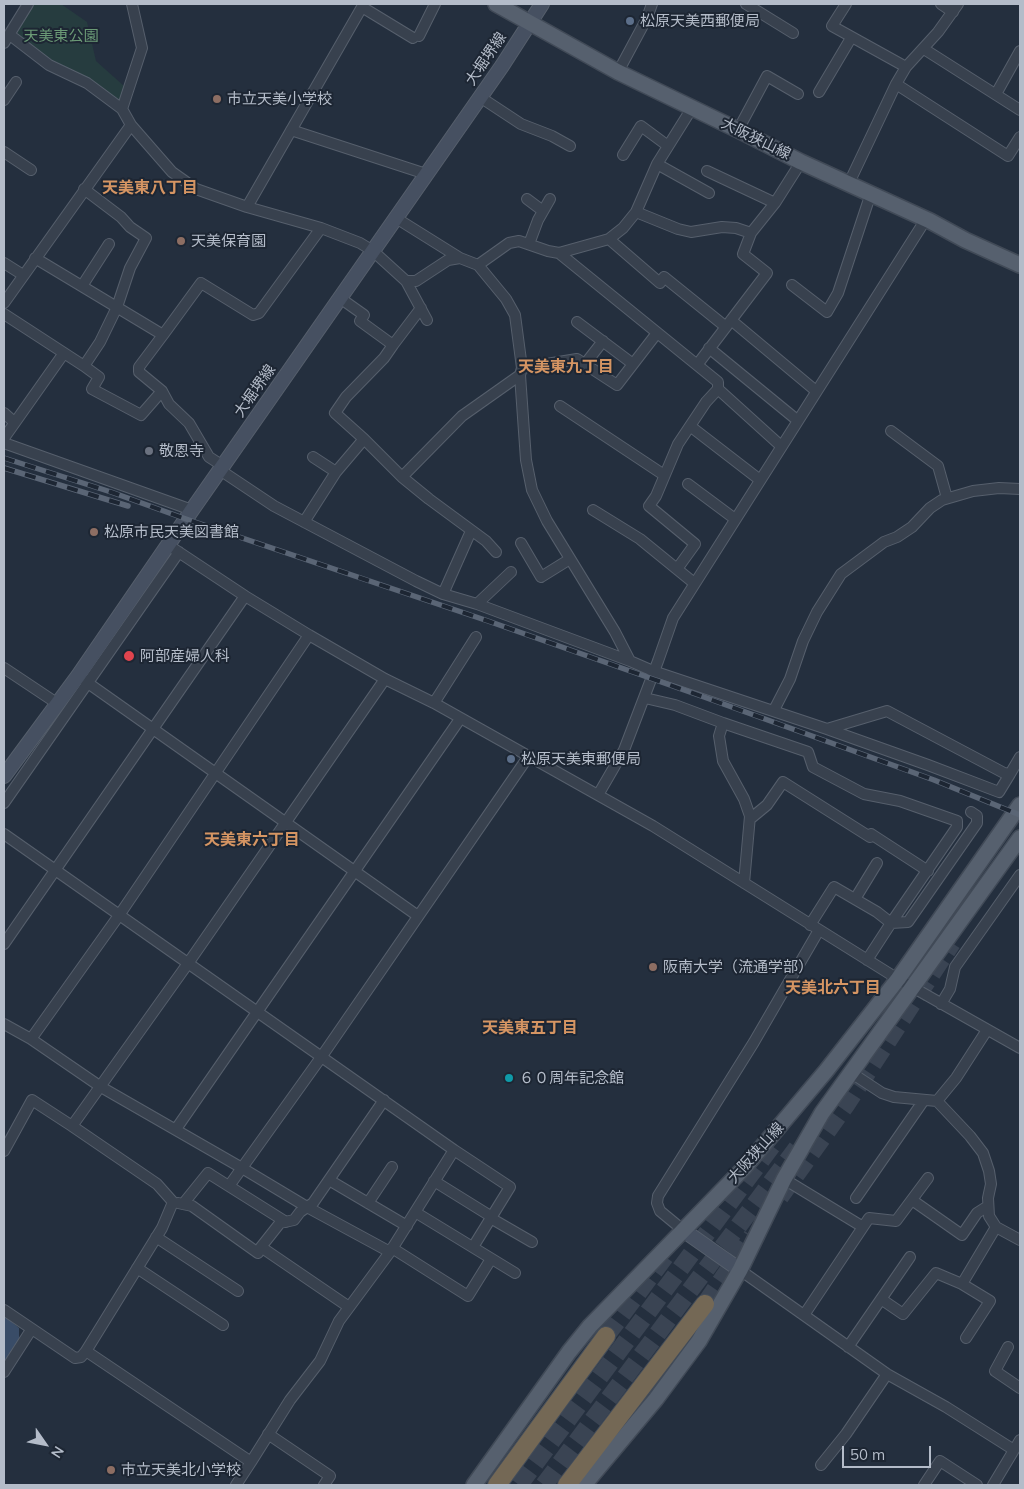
<!DOCTYPE html>
<meta charset="utf-8">
<style>
body{margin:0}
#map{position:relative;width:1024px;height:1489px;overflow:hidden;background:#242f3e;font-family:Mulish,sans-serif}
canvas{display:block}
.frame{position:absolute;inset:0;border:5px solid #b4bcc9;pointer-events:none}
.north{position:absolute;left:20px;top:1419px;width:50px;height:50px;-webkit-text-stroke:4px #1d2633;paint-order:stroke;rotate:123deg;font-size:14px;font-weight:700;line-height:20px;text-align:center;color:#b4bcc9}
.north::after{content:'';display:block;margin:auto;width:18px;height:22px;background:#b4bcc9;clip-path:polygon(50% 0,100% 100%,50% 72%,0 100%)}
.scale{position:absolute;left:842px;top:1446px;width:89px;height:22px;box-sizing:border-box;border:2px solid #b4bcc9;border-top:0;padding-left:6px;font-size:15px;line-height:18px;white-space:nowrap;color:#b4bcc9;-webkit-text-stroke:4px #1d2633;paint-order:stroke}
</style>
<div id="map">
<canvas width="1024" height="1489"></canvas>
<div class="frame"></div>
<div class="north">N</div>
<div class="scale">50 m</div>
</div>
<script>
const context = document.querySelector('canvas').getContext('2d');
context.lineJoin = 'round';
function fill(path, color) { context.fillStyle = color; context.fill(path, 'evenodd'); }
const poly = rows => new Path2D(rows.map(r => 'M' + r).join(''));
function strokePath(path, color, width, dash) { context.strokeStyle = color; context.lineWidth = width; context.lineCap = dash ? 'butt' : 'round'; context.setLineDash(dash || []); context.stroke(path); }
function drawText(font, color, halo, rows, align = 'center') {
  context.font = font + ' Mulish,"Noto Sans JP",sans-serif'; context.lineWidth = 4; context.setLineDash([]); context.textBaseline = 'middle'; context.strokeStyle = halo; context.fillStyle = color; for (const [text, x, y, turn = 0] of rows) {
    context.save(); context.translate(x, y); context.rotate((+turn || 0) * Math.PI / 180); context.textAlign = isNaN(turn) ? turn : align; if (halo) context.strokeText(text, 0, 0); context.fillText(text, 0, 0); context.restore();
  }
}
fill(poly([
 [33,4,61,4,87,22,96,61,124,86,120,104,54,64,19,38,17,31]
]), '#263c3f');
fill(poly([
 [4,1315,19,1328,19,1340,4,1363]
]), '#394c67');
strokePath(poly([
 [780,1197,846,1105,952,943],
 [705,1304,752,1236],
 [606,1336,667,1254],
 [519,1485,777,1139],
 [544,1485,797,1148]
]), '#3a4453', 18, [18, 9]);
const street = poly([
 [746,4,793,33],
 [846,4,832,26,906,67],
 [941,4,953,12],
 [10,35,49,65,87,83,122,109,131,125,172,172,196,189,247,207,321,228,360,243,373,251,406,281,416,281,448,260,460,258,478,265,506,299,515,315,522,368,520,375,526,460,532,490,547,521,615,632,630,661],
 [419,36,435,4],
 [4,43,28,4],
 [924,49,1020,110],
 [618,72,647,18,652,4],
 [896,84,1008,156,1020,137],
 [819,92,851,38],
 [996,94,1020,51],
 [480,97,521,124,552,136,570,146],
 [4,100,16,82],
 [122,109,142,48,132,4],
 [291,130,426,174],
 [738,130,767,76,798,94],
 [4,152,31,170],
 [623,155,641,126,668,146],
 [657,164,709,193],
 [707,171,775,203],
 [849,183,896,84,906,67,938,32,958,4],
 [527,199,543,211],
 [247,207,362,7,413,38],
 [636,212,678,229,691,232,722,227,736,228,751,233],
 [396,218,460,258],
 [609,239,660,283,664,277,726,327],
 [529,244,538,220,550,199],
 [559,253,718,382,718,389,781,446],
 [35,258,163,335,201,283,253,315,259,313,321,228],
 [4,263,23,275],
 [478,265,509,243,519,241,548,251,559,253,609,239,623,228,636,212,657,164,692,108],
 [406,281,427,320],
 [792,285,827,312,838,293,871,193],
 [82,286,109,244],
 [340,298,364,315,360,321,393,345,384,358,346,397,335,413,364,439,402,477,429,499,486,541,496,552],
 [4,303,131,125],
 [4,314,84,366,100,342,117,307,130,268,146,238,130,227,121,217,84,189],
 [731,320,816,391],
 [577,322,633,364],
 [163,335,139,367,139,372,162,391,169,404,189,423,209,457,223,466],
 [393,345,421,308],
 [709,348,797,420],
 [585,364,603,341],
 [697,365,767,273,743,254,751,233,775,203,801,162],
 [84,366,99,377,92,389,141,415,162,391],
 [522,368,577,359,617,385,657,333],
 [560,406,664,475],
 [4,413,14,422],
 [690,426,760,480],
 [891,431,938,466,947,498],
 [4,438,64,353],
 [4,443,192,510],
 [313,457,336,472],
 [220,470,274,506,416,581,443,594,477,604,630,661,653,671,827,729,887,711,1004,773,1010,774,1020,757],
 [402,477,462,416,520,375],
 [688,484,735,519],
 [593,510,640,539,694,583],
 [304,522,336,472,364,439],
 [521,543,541,577,570,559],
 [168,545,245,596,309,635,385,679,434,703,653,826,898,979,1020,1048],
 [677,569,695,544,649,506,656,496,678,444,706,402,718,389],
 [443,594,471,531],
 [477,604,511,572],
 [4,668,58,704],
 [78,676,418,916],
 [645,698,675,705,723,723,719,736,723,761,744,799,750,816,744,883],
 [434,703,476,637],
 [774,710,790,679,803,641,817,612,841,574,884,542,897,537,912,527,930,508,942,500,973,491,999,488,1020,489],
 [723,723,808,752,813,767,864,794,900,801,957,821,957,827,891,923,877,912,834,887,810,925],
 [827,729,928,765,999,792,1010,774],
 [598,795,624,750,658,661,673,618,926,219],
 [4,803,179,552],
 [750,819,767,805,783,782,870,837,871,834,928,871],
 [4,834,454,1150,390,1252,339,1321,320,1361,290,1400,251,1462],
 [855,899,877,863],
 [4,944,245,596],
 [867,960,891,923,908,922,977,823,977,816,971,812],
 [941,1004,950,989,955,967,1020,875],
 [4,1024,31,1039,101,1087,242,1168,307,1207,390,1252],
 [31,1039,120,914,309,635],
 [850,1072,882,1093,894,1097,937,1101,970,1136,983,1153,989,1171,991,1184,988,1198,989,1216,996,1227,1020,1240],
 [937,1101,956,1078,987,1030],
 [72,1126,157,1184,173,1202,162,1228,86,1351],
 [176,1129,460,719],
 [454,1150,510,1187,473,1247],
 [4,1151,32,1100,72,1126,189,962,385,679],
 [784,1179,863,1227],
 [329,1180,407,1226],
 [434,1181,492,1217,494,1220,532,1242],
 [229,1186,322,1056,528,757],
 [856,1198,924,1100],
 [912,1200,962,1235,977,1213,988,1206],
 [178,1203,192,1206,258,1253,261,1247],
 [368,1203,392,1167],
 [183,1204,208,1173,286,1222],
 [415,1212,515,1273],
 [683,1230,660,1211,657,1203,658,1196,754,1042,819,930],
 [156,1237,238,1291],
 [392,1248,468,1296,491,1259],
 [137,1268,223,1325],
 [740,1270,887,1374,946,1407,1014,1450],
 [962,1284,990,1301,966,1338],
 [881,1299,903,1314,936,1273,962,1284,996,1227],
 [349,1307,261,1247,280,1223,294,1220,300,1212,313,1203,384,1100],
 [4,1310,75,1358,81,1357,86,1351,251,1462,236,1485],
 [804,1315,869,1218,896,1221,928,1178],
 [848,1347,910,1257],
 [1008,1347,995,1371,1020,1388],
 [4,1372,31,1330],
 [268,1434,330,1476,324,1485],
 [821,1465,846,1434,887,1374],
 [924,1485,940,1461,977,1485],
 [993,1485,1020,1440]
]);
const secondary = poly([
 [4,776,78,676,192,510,502,66,542,4],
 [683,1230,740,1270]
]);
const primary = poly([
 [496,4,618,72,738,130,801,162,930,221,965,240,1020,265],
 [474,1485,569,1352,590,1326,745,1167,826,1071,898,979,1020,805],
 [584,1485,656,1399,699,1341,740,1270,784,1179,822,1113,1020,838]
]);
const highway = poly([
 [497,1485,606,1336],
 [567,1485,705,1304]
]);
strokePath(street, '#565f6c', 12);
strokePath(secondary, '#565f6c', 16);
strokePath(primary, '#414a57', 18);
strokePath(highway, '#434c59', 20);
strokePath(street, '#38414e', 10);
strokePath(secondary, '#465061', 14);
strokePath(primary, '#56606e', 15);
strokePath(highway, '#746855', 18);
const rail = poly([
 [4,458,111,492,186,519,488,621,704,697,934,780,1020,815],
 [4,468,128,506]
]);
strokePath(rail, '#5a6575', 5.5);
strokePath(rail, '#1d2633', 4, [11]);
for (const [x, y, r, color] of [
 [630,21,5,"#5c6f8a"],
 [217,99,5,"#8d6e63"],
 [181,241,5,"#8d6e63"],
 [149,451,5,"#6b7280"],
 [94,532,5,"#8d6e63"],
 [129,656,6,"#e0444e"],
 [511,759,5,"#5c6f8a"],
 [653,967,5,"#8d6e63"],
 [509,1078,5,"#0f9aa8"],
 [111,1470,5,"#8d6e63"]
]) { const dot = new Path2D(); dot.arc(x, y, r, 0, 2 * Math.PI); context.fillStyle = color; context.fill(dot); strokePath(dot, '#1d2633', 2); }
drawText('15px', '#b4bcc9', '#1d2633', [
 ["松原天美西郵便局",640,21],
 ["市立天美小学校",227,99],
 ["天美保育園",191,241],
 ["敬恩寺",159,451],
 ["松原市民天美図書館",104,532],
 ["阿部産婦人科",140,656],
 ["松原天美東郵便局",521,759],
 ["阪南大学（流通学部）",663,967],
 ["６０周年記念館",519,1078],
 ["市立天美北小学校",121,1470]
], 'left');
drawText('15px', '#6b9a76', '#1d2633', [
 ["天美東公園",61,36]
]);
drawText('15px', '#b4bcc9', '#1d2633', [
 ["大堀堺線",486,59,-56],
 ["大阪狭山線",756,139,26],
 ["大堀堺線",255,391,-55],
 ["大阪狭山線",756,1153,-48]
]);
drawText('bold 16px', '#d59563', '#1d2633', [
 ["天美東八丁目",150,188],
 ["天美東九丁目",566,367],
 ["天美東六丁目",252,840],
 ["天美北六丁目",833,988],
 ["天美東五丁目",530,1028]
]);
</script>
